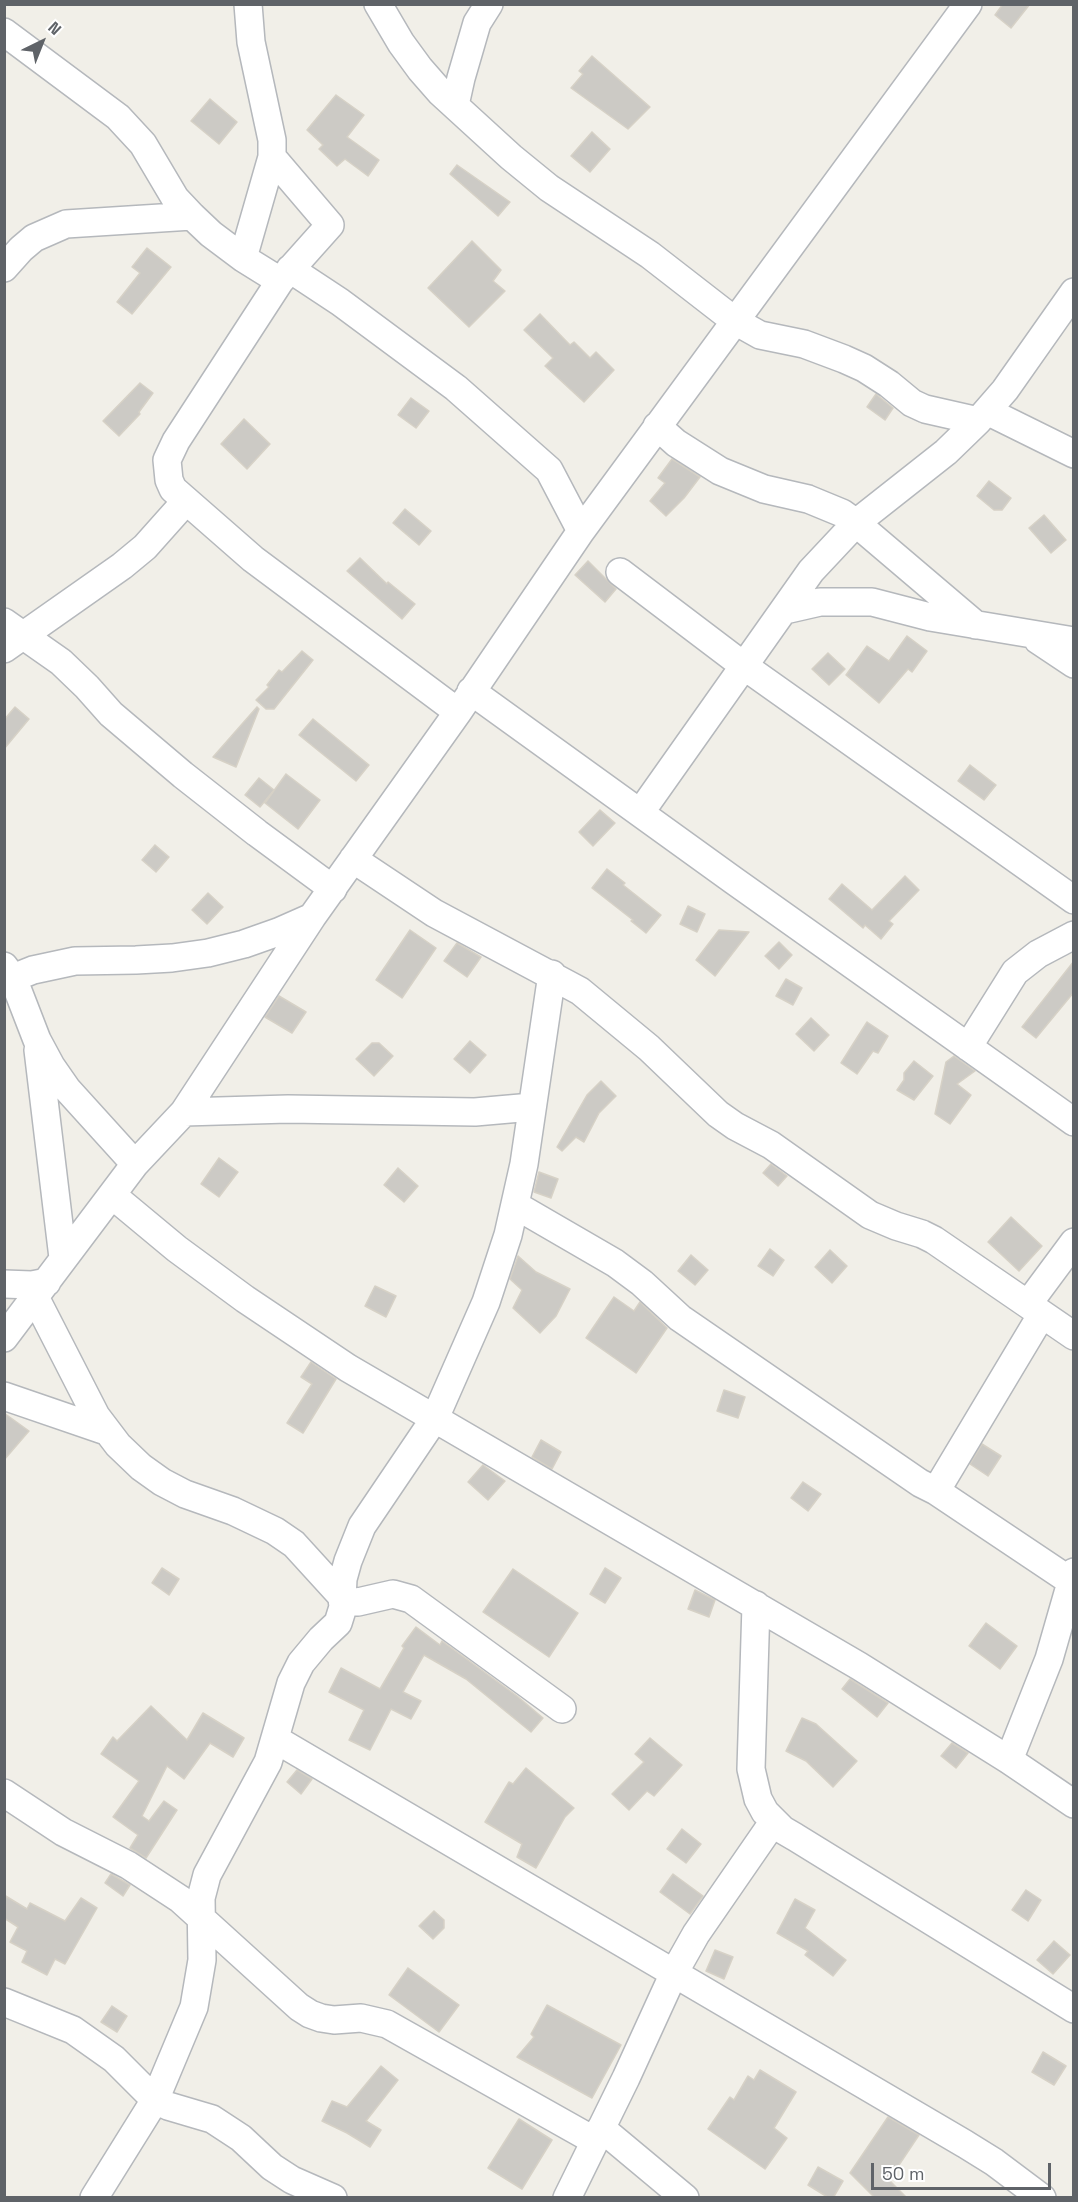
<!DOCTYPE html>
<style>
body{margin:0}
#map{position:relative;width:1078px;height:2202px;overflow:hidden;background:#f1efe8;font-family:"Space Grotesk",sans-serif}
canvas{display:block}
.frame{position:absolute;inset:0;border:6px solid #5f6368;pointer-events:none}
.north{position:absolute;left:12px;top:12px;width:60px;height:60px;-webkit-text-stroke:4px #fff;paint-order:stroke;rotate:43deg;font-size:16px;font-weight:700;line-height:24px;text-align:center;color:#5f6368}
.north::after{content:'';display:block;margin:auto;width:21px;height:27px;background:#5f6368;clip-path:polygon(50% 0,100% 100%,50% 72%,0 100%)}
.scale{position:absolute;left:871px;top:2163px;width:180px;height:27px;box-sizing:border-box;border:3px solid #5f6368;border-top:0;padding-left:8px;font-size:18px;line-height:21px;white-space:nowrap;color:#5f6368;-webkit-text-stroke:4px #fff;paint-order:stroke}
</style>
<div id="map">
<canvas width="1078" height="2202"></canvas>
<div class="frame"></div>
<div class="north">N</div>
<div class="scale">50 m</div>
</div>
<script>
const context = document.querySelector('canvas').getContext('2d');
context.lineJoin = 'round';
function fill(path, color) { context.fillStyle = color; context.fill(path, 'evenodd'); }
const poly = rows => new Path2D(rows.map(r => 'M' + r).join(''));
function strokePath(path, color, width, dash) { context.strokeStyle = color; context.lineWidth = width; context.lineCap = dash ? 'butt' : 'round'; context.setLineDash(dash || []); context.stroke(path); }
const building = poly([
 [1003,4,1030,4,1011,28,995,15,1003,4],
 [592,56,650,107,628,129,571,88,583,74,579,71,592,56],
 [336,95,364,115,347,137,379,160,368,176,345,159,337,166,319,149,323,145,307,130,336,95],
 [210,99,237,122,219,144,191,121,210,99],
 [592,132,610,149,590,172,571,156,592,132],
 [457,165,510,202,498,216,450,174,457,165],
 [472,241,501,270,493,281,505,291,469,327,428,288,472,241],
 [147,248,171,267,132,314,117,302,140,273,132,267,147,248],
 [540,314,570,345,574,342,590,358,596,352,614,370,584,402,545,366,553,358,524,330,540,314],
 [140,383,153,393,139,412,140,414,119,436,103,421,140,383],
 [876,394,893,408,885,420,867,407,876,394],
 [411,398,429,411,416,428,398,415,411,398],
 [244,419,270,444,247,469,221,444,244,419],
 [672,459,700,477,684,498,666,516,650,501,665,483,658,478,672,459],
 [989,481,1011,498,1002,510,994,510,977,496,989,481],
 [405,509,431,531,419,545,393,523,405,509],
 [1044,515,1066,540,1051,553,1029,528,1044,515],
 [360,558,387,584,388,582,415,604,402,619,347,571,360,558],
 [588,561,616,589,605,602,575,575,588,561],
 [907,636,927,651,912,672,908,669,879,703,846,675,867,646,889,661,907,636],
 [302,651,313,660,274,709,266,709,256,700,269,687,267,685,279,670,282,672,302,651],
 [828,653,845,669,829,685,812,669,828,653],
 [15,707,29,719,4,749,4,720,15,707],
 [257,707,259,709,236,767,213,757,257,707],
 [313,719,369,765,356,781,299,735,313,719],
 [970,765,996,785,984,800,958,781,970,765],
 [286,774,320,800,298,829,265,803,286,774],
 [259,778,274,790,260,807,245,795,259,778],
 [600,810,615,823,593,846,579,832,600,810],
 [155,845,169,857,156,872,142,860,155,845],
 [607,869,625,883,623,885,661,915,646,933,631,921,633,920,592,888,607,869],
 [905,876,919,890,889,921,893,924,881,939,865,925,863,928,829,899,842,884,872,910,905,876],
 [208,893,223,907,207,924,192,910,208,893],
 [688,906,705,914,697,932,680,924,688,906],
 [410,930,436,948,402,998,376,980,410,930],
 [719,930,749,932,715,976,696,960,719,930],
 [779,942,792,955,779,969,765,956,779,942],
 [457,943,481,957,467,977,444,961,457,943],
 [1074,961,1074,992,1036,1038,1022,1027,1074,961],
 [786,979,802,988,793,1005,776,996,786,979],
 [279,996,306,1012,292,1033,265,1017,279,996],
 [811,1018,829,1035,814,1051,796,1034,811,1018],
 [867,1022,888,1036,878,1053,873,1051,857,1074,841,1063,867,1022],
 [470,1041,486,1055,470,1073,454,1059,470,1041],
 [372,1043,379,1043,393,1056,374,1076,356,1059,372,1043],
 [954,1056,975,1071,957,1084,971,1095,950,1124,935,1114,946,1062,954,1056],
 [914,1061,933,1076,914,1100,897,1090,904,1080,904,1073,914,1061],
 [601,1081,616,1096,599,1113,584,1142,576,1137,562,1151,557,1147,587,1095,601,1081],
 [219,1158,238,1172,219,1197,201,1184,219,1158],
 [771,1164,787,1176,778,1186,763,1173,771,1164],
 [398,1168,418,1186,404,1202,384,1185,398,1168],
 [539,1172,558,1179,551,1198,534,1192,539,1172],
 [1011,1217,1042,1246,1019,1271,988,1242,1011,1217],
 [770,1249,784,1260,773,1276,758,1266,770,1249],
 [830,1250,847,1266,832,1283,815,1267,830,1250],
 [691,1255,708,1270,695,1285,678,1271,691,1255],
 [518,1256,536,1272,570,1289,556,1316,540,1333,513,1308,522,1290,510,1279,518,1256],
 [375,1286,396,1296,386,1317,365,1306,375,1286],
 [614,1297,634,1311,640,1302,667,1328,636,1373,586,1338,614,1297],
 [311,1362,336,1379,303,1433,287,1423,312,1384,301,1377,311,1362],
 [724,1390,745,1397,738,1418,717,1411,724,1390],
 [4,1413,29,1431,4,1460,4,1413],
 [541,1440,561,1452,552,1469,532,1457,541,1440],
 [982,1444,1001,1456,988,1476,970,1464,982,1444],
 [483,1465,505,1481,488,1500,468,1482,483,1465],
 [803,1482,821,1494,808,1511,791,1498,803,1482],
 [162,1568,179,1579,169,1595,152,1583,162,1568],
 [605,1568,621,1578,605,1603,590,1594,605,1568],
 [513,1569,578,1613,549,1657,483,1612,513,1569],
 [695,1590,715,1600,709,1617,688,1609,695,1590],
 [986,1623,1017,1646,1000,1669,969,1646,986,1623],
 [416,1627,440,1645,442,1641,517,1696,543,1718,531,1732,466,1679,424,1655,403,1692,421,1701,411,1719,391,1709,370,1750,349,1740,364,1710,329,1692,341,1668,380,1689,404,1648,402,1646,416,1627],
 [850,1679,888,1703,877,1717,842,1689,850,1679],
 [151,1706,187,1740,203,1713,244,1738,233,1757,210,1743,184,1779,167,1766,142,1816,149,1821,164,1801,177,1810,146,1858,130,1848,138,1835,113,1817,139,1781,101,1754,113,1737,117,1741,151,1706],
 [802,1718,816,1724,857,1761,833,1787,806,1761,786,1751,802,1718],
 [650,1738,682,1765,654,1796,647,1791,629,1810,612,1794,644,1762,635,1754,650,1738],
 [952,1743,968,1753,956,1768,941,1756,952,1743],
 [526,1768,574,1808,565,1817,536,1868,517,1857,522,1844,485,1822,509,1782,513,1784,526,1768],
 [297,1770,312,1779,301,1794,287,1782,297,1770],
 [682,1829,701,1844,686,1863,667,1849,682,1829],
 [111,1874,130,1885,123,1896,105,1883,111,1874],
 [673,1874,703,1896,690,1914,660,1892,673,1874],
 [1026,1890,1041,1900,1028,1921,1012,1910,1026,1890],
 [4,1895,27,1909,30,1903,65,1921,81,1898,97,1908,65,1964,55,1959,47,1975,22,1962,27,1951,10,1942,18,1927,4,1918,4,1895],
 [795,1899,815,1910,805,1928,846,1960,833,1976,805,1955,808,1951,777,1933,795,1899],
 [434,1911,444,1920,444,1928,433,1939,419,1926,434,1911],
 [1054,1941,1070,1955,1053,1974,1037,1960,1054,1941],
 [715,1950,733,1957,724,1979,706,1971,715,1950],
 [408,1968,459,2005,439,2032,389,1995,408,1968],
 [547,2005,621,2045,592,2098,517,2057,534,2037,531,2034,547,2005],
 [112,2006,127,2016,117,2032,101,2022,112,2006],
 [1043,2052,1066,2066,1054,2085,1032,2072,1043,2052],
 [381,2066,398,2080,366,2121,381,2130,370,2147,347,2133,322,2121,332,2101,347,2107,381,2066],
 [760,2070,796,2092,774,2128,787,2138,765,2169,708,2129,730,2097,734,2100,748,2076,754,2080,760,2070],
 [888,2117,919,2135,889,2180,907,2198,875,2198,850,2173,888,2117],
 [519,2119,552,2140,522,2189,488,2168,519,2119],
 [818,2167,843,2181,833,2198,829,2198,808,2185,818,2167]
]);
fill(building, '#cccac5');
strokePath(building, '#d6d1c6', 1.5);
const street = poly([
 [378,4,401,43,420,69,441,93,511,157,549,188,650,255,735,321,760,335,804,344,844,359,864,368,889,384,912,403,925,409,978,421],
 [4,32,118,117,143,144,175,198,192,216,211,234,243,258,280,281],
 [455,105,461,78,477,23,489,4],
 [272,157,330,225,280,281,176,441,167,460,169,480,173,489,253,559,458,712],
 [243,258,272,157,272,140,251,42,248,4],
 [4,268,21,249,34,238,66,224,192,216],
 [290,269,340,302,456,388,549,470,581,531],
 [987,411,1074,454],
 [657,426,676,443,720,471,764,489,808,499,842,513,856,523,976,625],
 [620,572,744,666,1074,900],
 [785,610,820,602,872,602,930,617,1074,641],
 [4,622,61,662,87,687,111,714,183,775,257,833,333,889],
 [1038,640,1074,664],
 [4,649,122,566,145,547,186,501],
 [471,691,733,880,1074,1122],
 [640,813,811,571,856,523,946,452,978,421,1005,390,1074,292],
 [353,859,434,913,580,991,649,1048,718,1114,735,1126,771,1145,870,1215,896,1226,922,1234,934,1240,1074,1336],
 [4,966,13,978,37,1040,51,1066,67,1089,135,1164],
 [13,978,33,970,75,961,136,960,172,958,208,953,244,944,278,932,312,917],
 [968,1047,1015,972,1038,954,1074,935],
 [38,1050,63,1258],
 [184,1112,288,1109,475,1112,532,1107],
 [112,1195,177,1249,245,1299,348,1368,859,1666,1009,1760,1074,1804],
 [515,1205,615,1263,642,1283,680,1318,920,1483,936,1491,1063,1576,1074,1580],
 [4,1284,32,1285,47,1282],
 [35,1297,96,1416,118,1445,141,1467,162,1482,185,1494,233,1511,275,1531,294,1544,346,1601,358,1602,393,1594,411,1599,562,1709],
 [1028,1304,1074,1242],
 [4,1338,135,1164,184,1112,312,917,458,712,581,531,968,4],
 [4,1396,106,1431],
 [936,1491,1042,1314],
 [756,1605,751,1769,758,1799,765,1812,783,1830,795,1837,1074,2009],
 [275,1739,965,2144,994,2162,1042,2198],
 [1009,1760,1049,1659,1074,1572],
 [4,1793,63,1832,128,1865,180,1899,299,2007,310,2014,321,2018,334,2020,361,2018,387,2024,595,2141],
 [4,2002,73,2030,114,2059,155,2100,168,2106,212,2119,241,2138,272,2167,292,2180,333,2198],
 [601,2128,685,2198],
 [94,2198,155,2100,194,2007,202,1960,201,1898,207,1875,268,1762,291,1683,301,1663,321,1639,338,1623,343,1607,342,1598,343,1579,348,1561,362,1526,435,1418,486,1302,508,1235,524,1164,552,974],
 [567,2198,626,2078,674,1973,696,1934,774,1821]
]);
strokePath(street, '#b5b8bc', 30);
strokePath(street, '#fff', 27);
</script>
